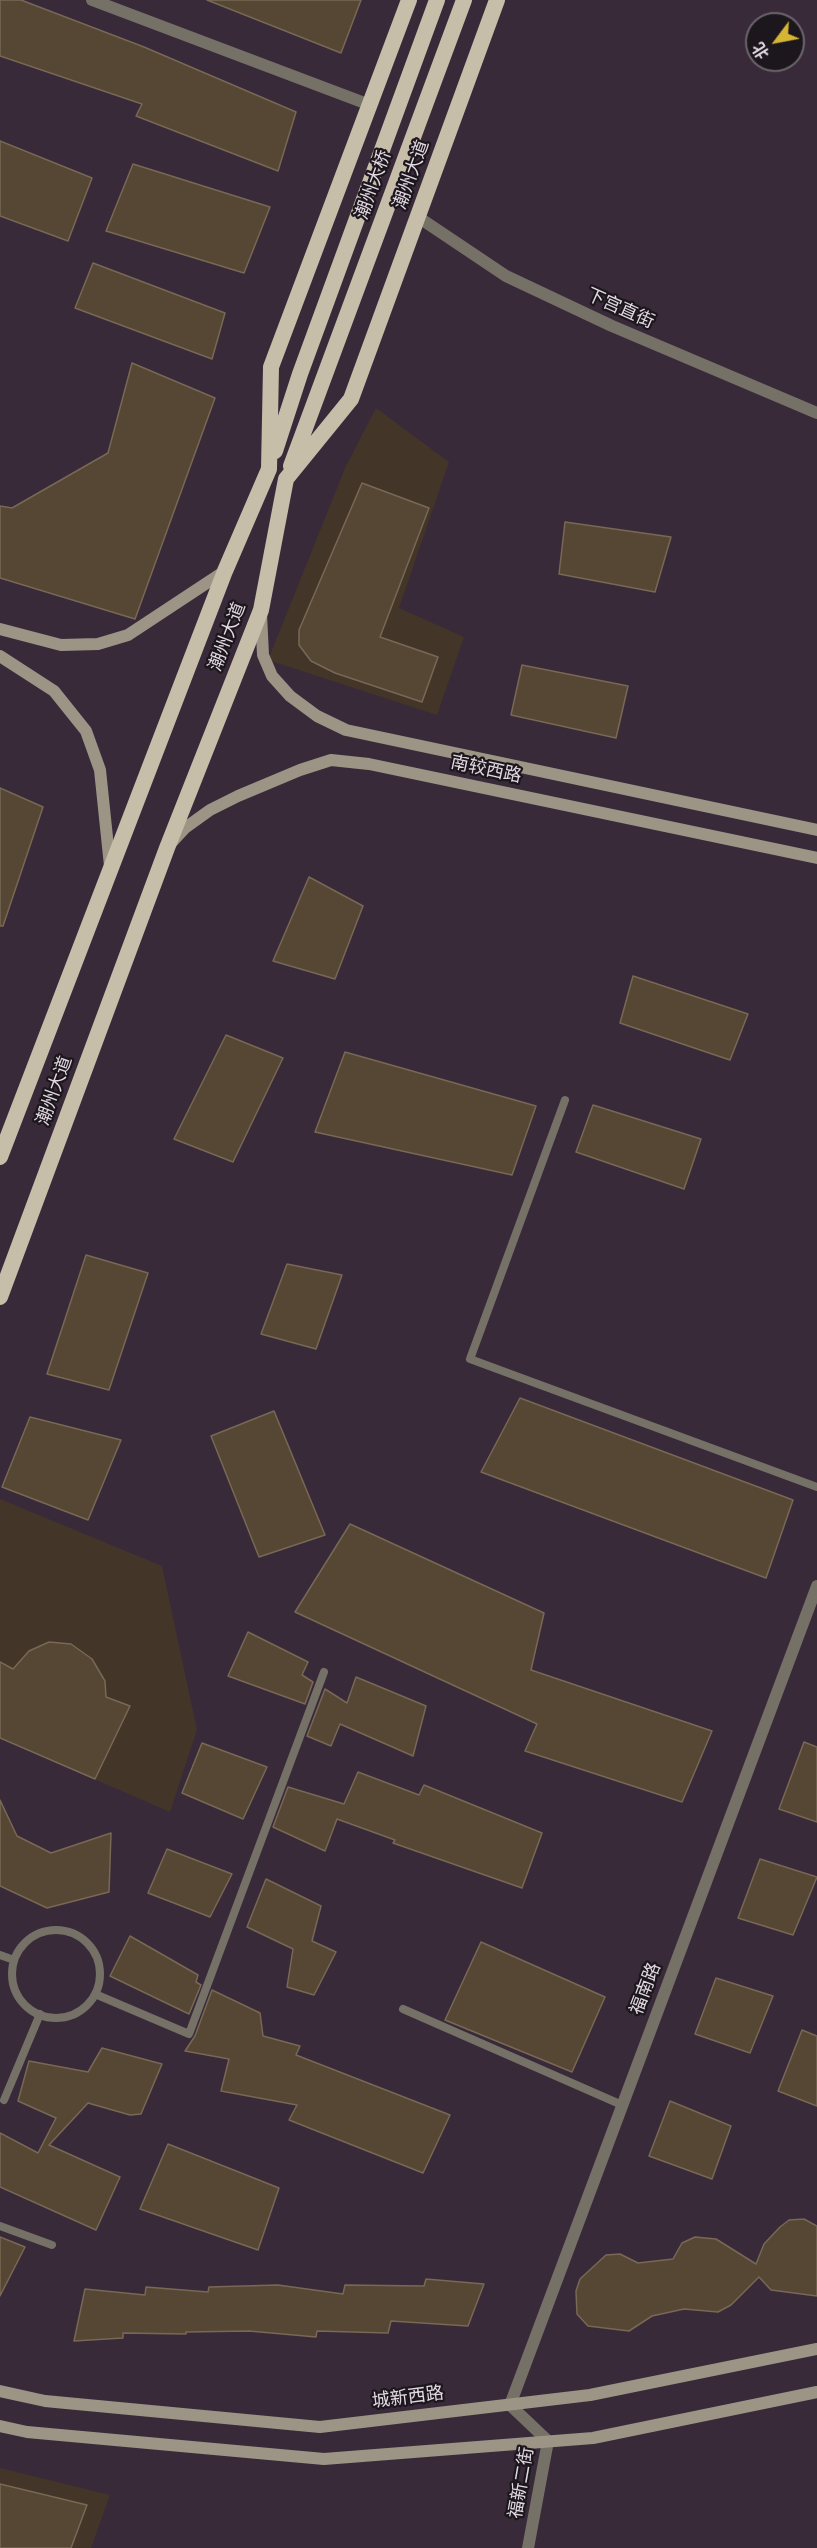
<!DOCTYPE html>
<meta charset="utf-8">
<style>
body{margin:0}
#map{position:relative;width:817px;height:2548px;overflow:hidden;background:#392a3a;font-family:Signika,"Noto Sans SC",sans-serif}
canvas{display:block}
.north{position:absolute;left:745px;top:12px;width:60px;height:60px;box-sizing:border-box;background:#1c161d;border:2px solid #6b646c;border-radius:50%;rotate:238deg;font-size:16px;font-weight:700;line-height:24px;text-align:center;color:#e2d8e2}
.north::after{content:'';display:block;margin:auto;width:21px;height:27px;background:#d6b534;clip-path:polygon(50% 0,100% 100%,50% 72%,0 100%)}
</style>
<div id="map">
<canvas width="817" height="2548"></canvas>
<div class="north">北</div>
</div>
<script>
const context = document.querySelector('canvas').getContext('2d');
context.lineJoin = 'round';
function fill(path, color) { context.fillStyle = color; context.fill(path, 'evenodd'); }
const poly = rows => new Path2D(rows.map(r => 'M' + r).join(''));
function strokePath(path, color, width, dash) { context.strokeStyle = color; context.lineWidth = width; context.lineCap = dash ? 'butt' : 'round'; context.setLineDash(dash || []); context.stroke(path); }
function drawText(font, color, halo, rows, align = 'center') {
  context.font = font + ' Signika,"Noto Sans SC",sans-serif'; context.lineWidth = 4.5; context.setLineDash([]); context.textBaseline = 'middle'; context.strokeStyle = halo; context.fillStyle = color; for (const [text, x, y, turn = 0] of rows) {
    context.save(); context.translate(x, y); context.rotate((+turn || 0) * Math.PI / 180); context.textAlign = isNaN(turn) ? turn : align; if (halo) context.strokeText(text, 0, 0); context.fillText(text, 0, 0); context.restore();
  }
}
fill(poly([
 [376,408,449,462,399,608,464,637,437,715,268,660,346,466],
 [0,1499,162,1566,197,1730,170,1812,0,1738],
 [0,2468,110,2495,91,2548,0,2548]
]), '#433528');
const building = poly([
 [0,0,21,0,144,47,296,112,278,171,136,116,142,104,0,56,0,0],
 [207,0,361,0,341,53,207,0],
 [0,141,92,178,68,241,0,216,0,141],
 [133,164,270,207,244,273,106,231,133,164],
 [93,263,225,313,212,359,75,308,93,263],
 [132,363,215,398,135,619,0,578,0,506,12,508,108,453,132,363],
 [362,483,429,508,380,637,438,657,422,702,335,673,311,661,299,645,299,630,362,483],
 [565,522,671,537,655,592,559,574,565,522],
 [522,665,628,686,616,738,511,715,522,665],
 [0,788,43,807,3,926,0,926,0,788],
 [309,877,363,906,335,979,273,961,309,877],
 [633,976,748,1014,730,1060,620,1023,633,976],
 [226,1035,283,1058,233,1162,174,1139,226,1035],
 [345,1052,536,1106,512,1175,315,1132,345,1052],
 [593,1105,701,1139,684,1189,576,1152,593,1105],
 [86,1255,148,1273,109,1390,47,1374,86,1255],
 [287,1264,342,1275,316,1349,261,1334,287,1264],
 [520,1398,793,1500,766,1578,481,1472,520,1398],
 [274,1411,325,1535,259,1557,211,1436,274,1411],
 [30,1417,121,1440,88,1520,2,1487,30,1417],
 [350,1524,544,1613,531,1670,712,1731,682,1802,525,1751,537,1724,295,1612,350,1524],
 [248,1632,308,1662,302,1675,313,1682,305,1704,228,1676,248,1632],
 [49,1642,71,1644,92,1659,105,1681,106,1697,130,1706,95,1779,0,1738,0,1662,13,1669,29,1651,49,1642],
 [356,1677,426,1706,413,1756,340,1724,331,1746,307,1736,325,1689,347,1703,356,1677],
 [804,1742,817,1747,817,1822,779,1809,804,1742],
 [202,1743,267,1767,243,1819,182,1793,202,1743],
 [358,1772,419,1795,424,1785,542,1833,522,1888,393,1843,395,1840,337,1819,325,1851,273,1827,288,1787,344,1804,358,1772],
 [0,1800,17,1836,51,1853,111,1833,109,1892,47,1908,0,1886,0,1800],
 [167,1849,232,1874,210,1917,148,1893,167,1849],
 [760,1859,817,1877,793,1935,738,1918,760,1859],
 [266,1879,321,1906,312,1941,336,1952,314,1995,287,1987,293,1949,247,1927,266,1879],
 [130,1936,198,1975,196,1982,201,1985,189,2014,110,1976,130,1936],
 [481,1942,605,1997,572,2072,445,2020,481,1942],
 [716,1978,773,1996,750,2053,695,2034,716,1978],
 [212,1990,260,2013,263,2036,300,2046,296,2055,450,2115,423,2173,289,2120,297,2105,221,2091,229,2059,185,2051,195,2036,212,1990],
 [802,2030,817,2036,817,2106,778,2091,802,2030],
 [102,2048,162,2064,141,2114,130,2115,88,2103,49,2145,120,2177,96,2230,0,2187,0,2133,38,2153,56,2118,18,2101,29,2061,88,2072,102,2048],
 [670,2101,731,2126,712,2179,649,2156,670,2101],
 [168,2144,279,2188,258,2250,140,2209,168,2144],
 [804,2219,817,2226,817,2296,771,2290,759,2277,731,2305,718,2312,684,2309,652,2316,629,2331,588,2326,577,2314,576,2291,580,2279,606,2255,620,2254,638,2263,673,2259,682,2243,695,2237,716,2239,756,2264,764,2244,780,2227,789,2220,804,2219],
 [0,2237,25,2247,0,2296,0,2237],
 [426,2279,484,2284,468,2326,391,2321,388,2333,317,2331,316,2337,249,2331,186,2332,186,2334,123,2333,123,2338,74,2341,85,2289,145,2295,146,2287,208,2292,209,2287,278,2285,343,2294,345,2285,424,2286,426,2279],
 [0,2484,87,2505,71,2548,0,2548,0,2484]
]);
fill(building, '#554734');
strokePath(building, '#786855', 1.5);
strokePath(poly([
 [565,1100,470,1359,817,1487],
 '12 1974a44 44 0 1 1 88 0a44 44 0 1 1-88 0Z',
 [0,1955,14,1960],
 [95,1994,189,2034,324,1672],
 [403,2009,622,2105],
 [4,2100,40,2014],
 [0,2226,52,2245]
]), '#757167', 8);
strokePath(poly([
 [92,0,370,105],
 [418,217,506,276,612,326,817,413],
 [510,2405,817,1586]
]), '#757167', 12);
strokePath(poly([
 [510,2405,548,2441,528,2548]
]), '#757167', 12);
strokePath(poly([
 [261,614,263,655,272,676,290,696,317,716,346,730,817,830],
 [0,629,61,645,98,644,128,635,225,571],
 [0,656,54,691,86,731,100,770,110,866],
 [172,842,185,828,210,810,238,796,300,770,331,760,369,764,817,858],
 [0,2391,45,2401,320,2427,590,2395,817,2349],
 [0,2426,27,2432,324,2459,593,2438,817,2392]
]), '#9c9586', 12);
strokePath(poly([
 [275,451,300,374,437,0],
 [291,466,464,0],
 [0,1157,225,571,269,469,271,367,409,0],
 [0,1297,167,848,261,610,286,479,351,399,497,0]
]), '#c6bea8', 16);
drawText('18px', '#e2d8e2', '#1c161d', [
 ["潮州大道",412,175,-70],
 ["潮州大桥",374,185,-70],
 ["下宫直街",620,309,24],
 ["潮州大道",228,637,-69],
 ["南较西路",486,770,12],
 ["潮州大道",55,1091,-70],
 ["福南路",646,1989,-69],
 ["城新西路",408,2398,-7],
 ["福新二街",522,2483,-80]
]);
</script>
